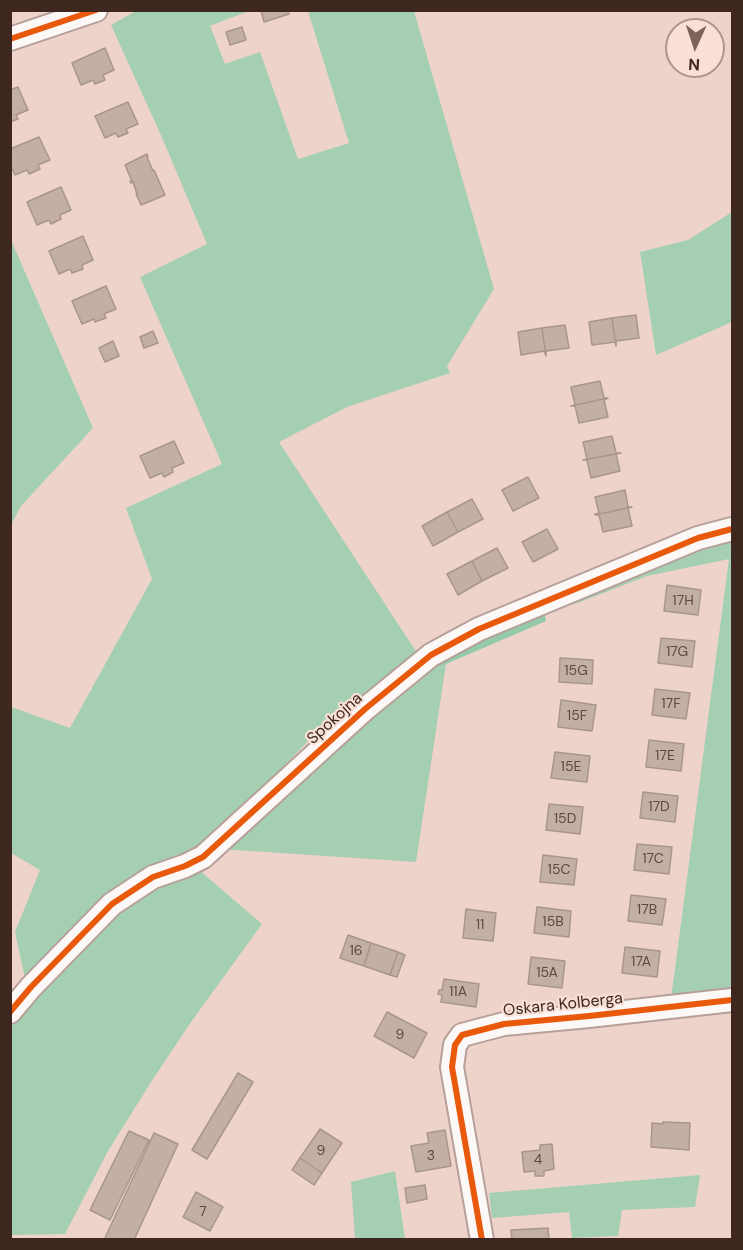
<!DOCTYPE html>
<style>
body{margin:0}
#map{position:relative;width:743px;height:1250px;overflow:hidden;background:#edd3ca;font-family:"DM Sans",sans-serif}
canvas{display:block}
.frame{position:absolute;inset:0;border:12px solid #3d271f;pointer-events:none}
.north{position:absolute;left:665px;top:18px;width:60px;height:60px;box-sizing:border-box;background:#f8e0d7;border:2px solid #ad968d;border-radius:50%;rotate:183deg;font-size:16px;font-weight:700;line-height:24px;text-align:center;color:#3d271f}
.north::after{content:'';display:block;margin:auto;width:21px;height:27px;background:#7b635b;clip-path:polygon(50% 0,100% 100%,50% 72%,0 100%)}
</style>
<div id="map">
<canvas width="743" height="1250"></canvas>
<div class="frame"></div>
<div class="north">N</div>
</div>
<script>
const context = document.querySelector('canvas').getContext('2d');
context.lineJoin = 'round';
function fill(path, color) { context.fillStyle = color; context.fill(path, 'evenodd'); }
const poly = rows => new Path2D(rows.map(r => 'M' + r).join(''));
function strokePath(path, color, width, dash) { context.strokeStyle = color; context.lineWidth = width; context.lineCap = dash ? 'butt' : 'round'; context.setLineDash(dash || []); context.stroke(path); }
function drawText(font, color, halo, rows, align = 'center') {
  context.font = font + ' "DM Sans",sans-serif'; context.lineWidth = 4.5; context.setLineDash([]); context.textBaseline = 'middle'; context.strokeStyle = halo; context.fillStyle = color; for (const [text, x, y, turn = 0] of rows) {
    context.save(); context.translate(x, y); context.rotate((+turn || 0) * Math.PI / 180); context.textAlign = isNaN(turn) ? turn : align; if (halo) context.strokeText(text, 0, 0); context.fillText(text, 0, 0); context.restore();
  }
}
fill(poly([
 [136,11,246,11,246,12,210,26,225,64,260,52,298,159,349,143,308,11,414,11,494,289,447,366,450,373,347,407,279,442,419,656,313,736,248,803,192,852,26,983,15,932,40,870,11,853,11,707,70,728,152,579,126,508,222,464,140,277,207,244,160,133,111,25],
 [732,212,732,322,656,355,640,252,688,240],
 [11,240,93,428,21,506,11,525],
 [732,536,732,992,671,999,729,559,647,576,575,604,587,590],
 [446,664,416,862,220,849,411,677],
 [199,870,262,924,191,1022,151,1082,108,1151,65,1234,11,1235,11,1023,103,921,129,900],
 [395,1171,405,1239,355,1239,351,1182],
 [700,1175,695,1207,622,1210,618,1236,572,1238,569,1212,492,1218,489,1193]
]), '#a5cfb2');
fill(poly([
 [543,607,546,621,446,664,411,677]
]), '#92caaa');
const building = poly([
 [261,10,288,10,289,14,264,22,261,10],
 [242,27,246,40,230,45,226,32,242,27],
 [105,48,114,70,103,75,105,80,95,84,93,80,81,85,72,63,105,48],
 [18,87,28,110,16,115,18,119,10,122,10,90,18,87],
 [128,102,138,124,126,129,128,133,118,137,116,133,105,138,95,116,128,102],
 [39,137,50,160,38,165,40,169,29,174,27,170,15,175,10,164,10,149,39,137],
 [147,154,148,157,147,157,153,171,154,170,165,195,141,205,136,194,137,194,133,182,131,183,130,181,132,181,125,165,147,154],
 [61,187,71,210,60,215,61,219,51,224,49,220,37,225,27,202,61,187],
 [83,236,93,260,82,265,83,269,72,273,70,269,59,274,49,251,83,236],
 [106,286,116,309,104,314,106,318,95,322,94,319,82,324,72,301,106,286],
 [636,315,639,338,616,341,616,346,612,318,636,315],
 [612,318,616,346,615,342,592,345,589,322,612,318],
 [565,325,569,348,546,351,546,356,542,328,565,325],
 [542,328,546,356,544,351,521,355,518,332,542,328],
 [153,331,158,343,144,348,140,337,153,331],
 [113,341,119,356,105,362,99,348,113,341],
 [600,381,604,398,608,398,571,406,575,405,571,387,600,381],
 [608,398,604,400,608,417,579,423,575,406,571,406,608,398],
 [612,436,616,453,621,453,583,460,587,459,583,442,612,436],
 [174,441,184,463,172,468,173,472,164,477,162,473,150,478,140,456,174,441],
 [621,453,616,454,620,471,591,478,587,460,583,460,621,453],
 [528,477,539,498,513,511,502,490,528,477],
 [625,490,628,507,632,507,595,515,595,514,599,513,595,497,625,490],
 [472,499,483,519,458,532,447,512,472,499],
 [632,507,628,508,632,526,603,532,599,515,595,515,632,507],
 [447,512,458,532,433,546,422,526,447,512],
 [547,529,558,549,533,562,522,542,547,529],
 [497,548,508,568,482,581,472,561,497,548],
 [472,561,482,581,458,595,447,574,472,561],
 [667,585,701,590,698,615,664,611,667,585],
 [661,638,695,641,692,667,658,663,661,638],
 [560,658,593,660,592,684,559,682,560,658],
 [655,689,690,693,686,719,652,715,655,689],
 [561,700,596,705,592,731,558,727,561,700],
 [649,740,684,744,681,771,646,767,649,740],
 [555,752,590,756,587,782,551,778,555,752],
 [643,792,678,796,675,822,640,818,643,792],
 [549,804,583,807,580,834,546,830,549,804],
 [637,844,672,847,669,874,634,870,637,844],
 [543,855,577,859,574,885,540,882,543,855],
 [631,895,666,899,662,925,628,921,631,895],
 [537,907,571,911,569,937,534,933,537,907],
 [466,909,496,913,493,941,463,938,466,909],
 [348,935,371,943,364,966,340,958,348,935],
 [371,943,398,952,390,975,364,966,371,943],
 [625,947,660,951,657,977,622,973,625,947],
 [398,952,405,955,397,977,390,975,398,952],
 [531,957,565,961,562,988,528,984,531,957],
 [444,979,479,984,476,1007,441,1002,442,995,438,994,439,990,442,990,444,979],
 [387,1012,427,1033,414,1058,374,1036,387,1012],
 [238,1073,253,1082,207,1159,192,1150,238,1073],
 [663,1122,690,1123,689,1150,651,1147,652,1123,663,1124,663,1122],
 [320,1129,342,1143,322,1173,300,1158,320,1129],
 [445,1130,451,1166,416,1172,411,1146,429,1143,427,1133,445,1130],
 [129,1131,149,1140,110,1220,90,1210,129,1131],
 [154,1133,178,1144,134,1240,104,1240,154,1133],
 [552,1144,554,1169,544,1171,544,1176,535,1176,535,1171,524,1172,522,1152,540,1150,540,1145,552,1144],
 [300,1158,322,1173,314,1185,292,1170,300,1158],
 [425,1185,427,1199,407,1203,405,1188,425,1185],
 [196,1192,223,1207,210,1231,183,1217,196,1192],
 [548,1228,549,1240,512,1240,511,1230,548,1228]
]);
fill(building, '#c3afa4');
strokePath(building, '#a9968b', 1.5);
const minor = poly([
 [10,39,96,10],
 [10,1012,31,987,112,904,153,877,185,866,203,857,365,709,431,655,479,629,698,538,732,529],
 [482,1240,452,1067,455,1045,462,1035,504,1024,589,1016,732,1000]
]);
strokePath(minor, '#b6a098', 26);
strokePath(minor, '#fcf8f7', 22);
strokePath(poly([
 [10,39,96,10],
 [10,1012,31,987,112,904,153,877,185,866,203,857,365,709,431,655,479,629,698,538,732,529],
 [482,1240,452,1067,455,1045,462,1035,504,1024,589,1016,732,1000]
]), '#e8590c', 6);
drawText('14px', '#5e4940', null, [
 ["17H",683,601],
 ["17G",677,652],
 ["15G",576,671],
 ["17F",671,704],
 ["15F",577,716],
 ["17E",665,756],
 ["15E",571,767],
 ["17D",659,807],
 ["15D",565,819],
 ["17C",653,859],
 ["15C",559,870],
 ["17B",647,910],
 ["15B",553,922],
 ["11",480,925],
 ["16",356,951],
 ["17A",641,962],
 ["15A",547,973],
 ["11A",458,992],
 ["9",400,1035],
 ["9",321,1151],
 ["3",431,1156],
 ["4",538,1160],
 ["7",203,1212]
]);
drawText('16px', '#3d271f', '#f8e0d7', [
 ["Spokojna",335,719,-42],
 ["Oskara Kolberga",563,1005,-6]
]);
</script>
